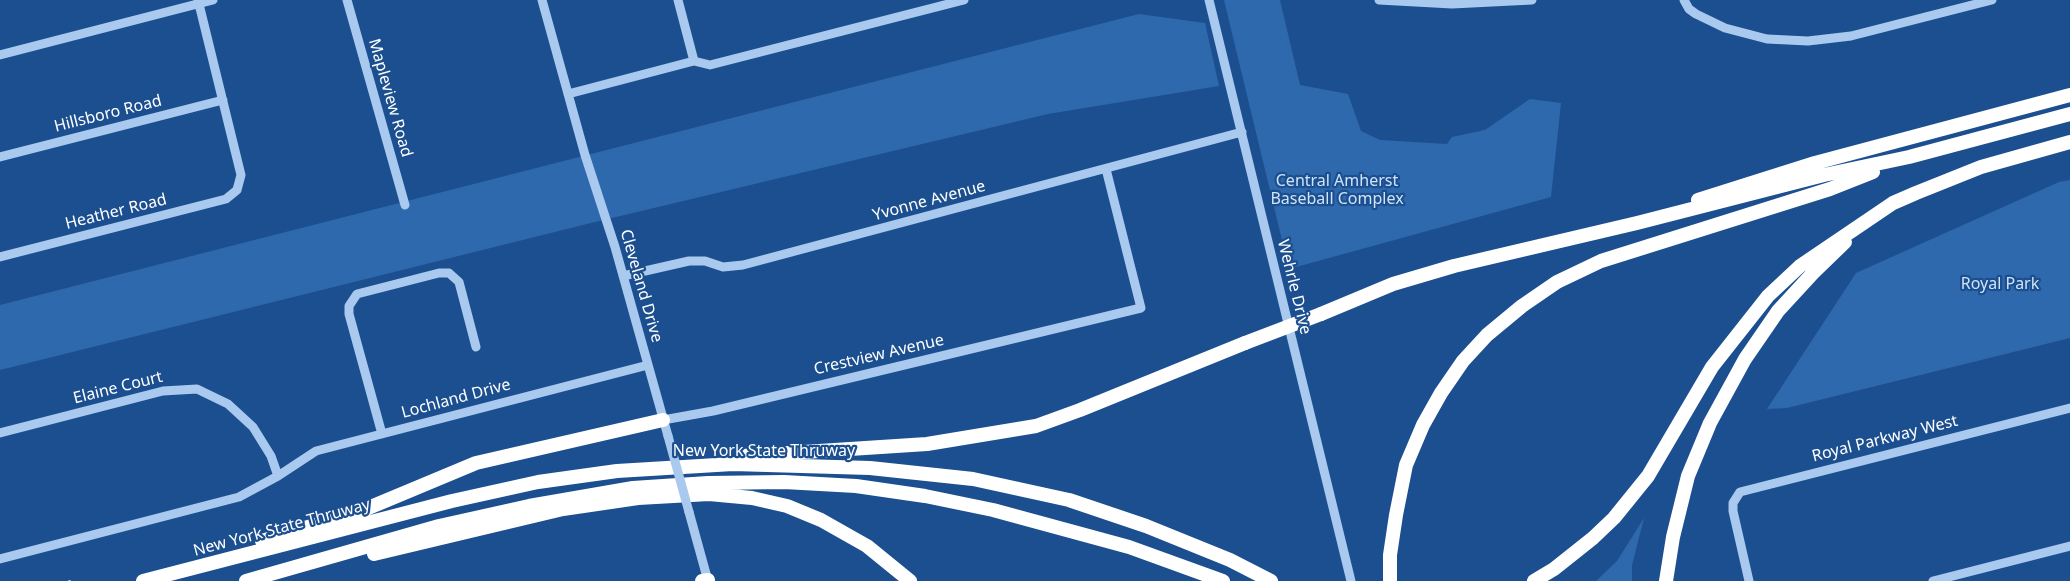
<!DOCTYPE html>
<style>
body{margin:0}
canvas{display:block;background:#1b4f8f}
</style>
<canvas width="2070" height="581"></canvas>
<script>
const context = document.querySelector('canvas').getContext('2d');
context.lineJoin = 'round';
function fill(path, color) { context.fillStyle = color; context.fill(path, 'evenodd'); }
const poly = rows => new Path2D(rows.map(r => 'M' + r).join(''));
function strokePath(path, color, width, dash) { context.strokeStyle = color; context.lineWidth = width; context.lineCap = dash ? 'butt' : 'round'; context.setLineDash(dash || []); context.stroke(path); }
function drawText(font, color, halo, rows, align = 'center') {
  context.font = font + ' "Noto Sans",sans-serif'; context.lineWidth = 4.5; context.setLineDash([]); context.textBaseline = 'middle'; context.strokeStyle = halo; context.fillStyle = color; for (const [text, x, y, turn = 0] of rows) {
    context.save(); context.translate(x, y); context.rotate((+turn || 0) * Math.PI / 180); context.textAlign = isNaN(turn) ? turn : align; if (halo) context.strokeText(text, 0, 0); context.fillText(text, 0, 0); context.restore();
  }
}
fill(poly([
 [1224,0,1280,0,1300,85,1348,94,1361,131,1380,140,1447,144,1452,137,1485,130,1530,99,1561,103,1551,197,1289,269],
 [1139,14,1205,23,1219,86,1048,114,591,223,0,370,0,305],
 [2070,180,2070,338,1787,408,1767,409,1856,273,2059,182],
 [1644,518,1632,565,1632,581,1596,581,1617,561]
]), '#2e69ad');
strokePath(poly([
 [69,581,70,581]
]), '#9cc4f0', 2);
strokePath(poly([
 [347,0,405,205],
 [542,0,585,155,615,247,668,436],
 [678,0,694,61],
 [1209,0,1351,581],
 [1379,0,1452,4,1532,0],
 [1684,0,1689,9,1696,14,1725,28,1767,39,1808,41,1851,36,1992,0],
 [0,55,213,0],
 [568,94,694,61,710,65,964,0],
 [0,157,223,100],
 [0,257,226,199,237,190,241,175,198,0],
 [623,276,689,261,705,261,723,267,743,265,1242,132],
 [663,420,713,411,1141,308,1106,169],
 [0,433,163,391,197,389,228,404,253,427,271,456,278,476,239,497,0,559],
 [382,434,349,314,349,306,357,294,439,273,449,273,459,282,476,347],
 [278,476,316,451,648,365],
 [689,512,708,581],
 [1749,581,1733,511,1733,503,1740,492,2070,408],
 [1933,581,2070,546]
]), '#a9c9ee', 9);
strokePath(poly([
 [1698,200,1815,163,2070,95],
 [1321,314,1393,284,1454,266,1637,223,1824,175,1909,157,2070,114],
 [742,456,927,444,1036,426,1080,410,1245,343],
 [262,541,361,511,476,463,663,420],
 [374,554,563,509,638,498,709,494,752,498,787,506,821,520,867,546,910,581],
 [143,581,452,501,538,482,617,471,733,464,870,468,973,479,1069,500,1146,526,1230,560,1271,581],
 [246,581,439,526,529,506,633,488,708,483,784,482,856,486,925,496,993,510,1129,547,1223,581],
 [702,581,708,580],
 [1390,581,1390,555,1396,515,1406,465,1423,425,1441,393,1463,361,1487,335,1522,306,1557,282,1601,261,1830,189,1873,172],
 [1534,581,1554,569,1593,538,1614,518,1648,476,1712,367,1768,296,1800,266,1893,203,1916,193,1981,167,2070,142],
 [1666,581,1673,537,1688,476,1710,423,1745,359,1778,311,1813,273,1845,242]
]), '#fff', 14);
strokePath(poly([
 [668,436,689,512]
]), '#a9c9ee', 9);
strokePath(poly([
 [1245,343,1321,314]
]), '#fff', 14);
drawText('16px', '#fff', '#1b4f8f', [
 ["Mapleview Road",390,98,74],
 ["Hillsboro Road",108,114,-14],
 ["Yvonne Avenue",929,201,-15],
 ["Heather Road",116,212,-14],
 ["Cleveland Drive",641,286,74],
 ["Wehrle Drive",1294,287,76],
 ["Crestview Avenue",879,355,-13],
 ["Elaine Court",118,388,-14],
 ["Lochland Drive",456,399,-15],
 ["Royal Parkway West",1885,439,-14],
 ["New York State Thruway",764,451],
 ["New York State Thruway",282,528,-15]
]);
drawText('16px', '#cfe3fa', '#1b4f8f', [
 ["Central Amherst",1337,181],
 ["Baseball Complex",1337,199],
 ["Royal Park",2000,284]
]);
</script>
